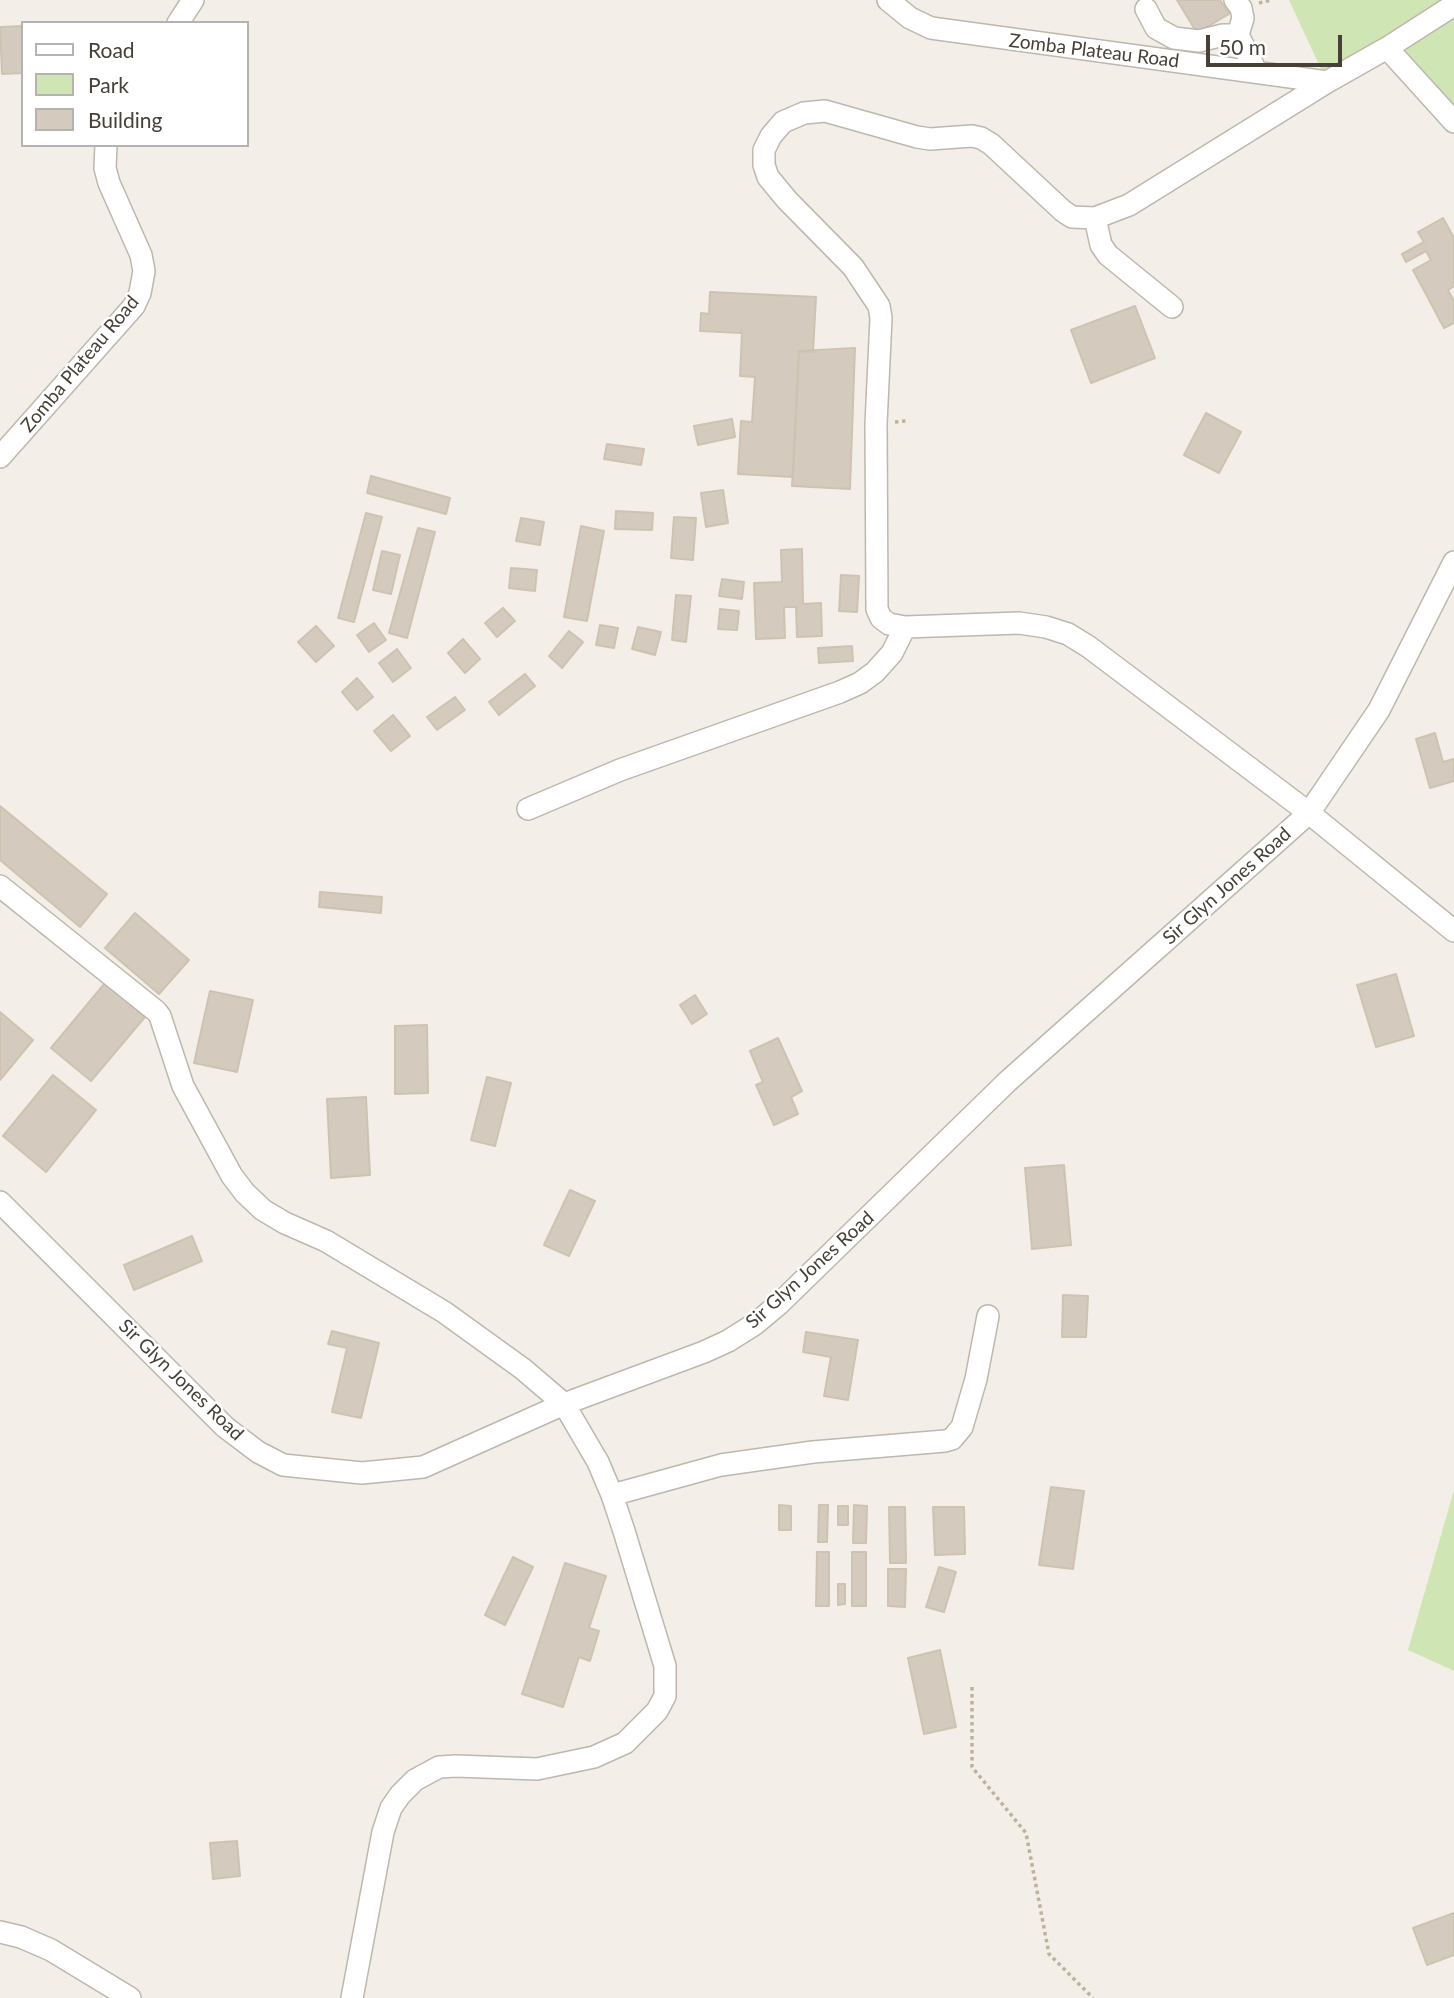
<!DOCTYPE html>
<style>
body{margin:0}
#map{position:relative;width:1454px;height:1998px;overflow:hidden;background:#f3efe8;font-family:Lato,sans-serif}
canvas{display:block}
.legend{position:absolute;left:21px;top:21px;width:228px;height:126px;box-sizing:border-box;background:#fff;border:2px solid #b5b3af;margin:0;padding:9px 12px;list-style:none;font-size:21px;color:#464037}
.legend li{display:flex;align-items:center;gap:14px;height:35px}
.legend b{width:35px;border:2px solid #b5b3af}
.scale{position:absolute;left:1206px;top:35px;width:136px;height:32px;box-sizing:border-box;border:4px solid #464037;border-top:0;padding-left:9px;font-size:21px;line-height:24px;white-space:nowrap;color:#464037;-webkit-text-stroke:5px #fff;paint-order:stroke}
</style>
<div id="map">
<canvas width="1454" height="1998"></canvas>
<ul class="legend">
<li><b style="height:9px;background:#fff"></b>Road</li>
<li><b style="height:19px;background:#cfe5b3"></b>Park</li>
<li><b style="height:19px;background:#d4cbbe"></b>Building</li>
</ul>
<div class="scale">50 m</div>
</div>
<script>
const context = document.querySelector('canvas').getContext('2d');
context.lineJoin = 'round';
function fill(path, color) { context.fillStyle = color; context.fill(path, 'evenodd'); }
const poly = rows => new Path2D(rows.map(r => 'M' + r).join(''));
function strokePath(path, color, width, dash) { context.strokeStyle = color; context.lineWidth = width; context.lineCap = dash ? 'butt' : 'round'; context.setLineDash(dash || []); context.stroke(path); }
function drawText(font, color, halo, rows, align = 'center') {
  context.font = font + ' Lato,sans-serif'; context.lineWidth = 5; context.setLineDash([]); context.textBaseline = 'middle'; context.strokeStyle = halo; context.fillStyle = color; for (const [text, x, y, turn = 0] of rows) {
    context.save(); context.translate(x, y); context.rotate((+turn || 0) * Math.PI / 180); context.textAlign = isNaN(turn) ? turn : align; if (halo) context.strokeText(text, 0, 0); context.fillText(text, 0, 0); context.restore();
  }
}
fill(poly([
 [1289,0,1454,0,1454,124,1387,48,1327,82],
 [1454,1490,1454,1671,1408,1650]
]), '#cfe5b3');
const building = poly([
 [1177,0,1220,0,1229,14,1197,33,1177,0],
 [23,26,23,73,2,74,0,27,23,26],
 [1443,218,1454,238,1454,286,1448,290,1454,301,1454,323,1444,328,1413,270,1431,260,1426,251,1406,262,1402,254,1424,242,1418,232,1443,218],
 [710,292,816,297,813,352,799,351,793,477,738,474,741,421,752,422,755,377,740,376,742,333,700,331,701,313,709,314,710,292],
 [1135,306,1155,358,1091,383,1071,330,1135,306],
 [855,348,850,489,792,486,799,351,855,348],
 [1206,413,1241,432,1219,473,1184,455,1206,413],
 [732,419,735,437,698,445,694,426,732,419],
 [607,444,644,449,641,465,604,459,607,444],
 [371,476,450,498,446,514,367,493,371,476],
 [723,490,728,523,706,527,701,493,723,490],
 [616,511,653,513,652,530,615,529,616,511],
 [366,513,382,517,354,622,338,618,366,513],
 [674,517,696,518,693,560,671,558,674,517],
 [521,518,544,522,540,545,516,541,521,518],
 [581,526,604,531,587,621,564,617,581,526],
 [418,528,435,532,407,638,389,633,418,528],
 [802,549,803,604,821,603,822,636,797,637,796,607,784,607,785,638,756,639,754,583,782,582,781,550,802,549],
 [382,551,400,555,391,594,373,590,382,551],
 [511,568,537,570,535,591,509,588,511,568],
 [841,575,859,576,857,612,839,611,841,575],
 [722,579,744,582,742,599,719,596,722,579],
 [676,595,691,596,686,642,672,640,676,595],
 [503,608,515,621,497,637,485,623,503,608],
 [720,609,739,611,737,630,718,629,720,609],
 [374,623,386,640,369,652,357,635,374,623],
 [600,625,618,628,614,648,596,645,600,625],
 [316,626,334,646,316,662,298,642,316,626],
 [638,627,661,632,655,655,632,649,638,627],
 [569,631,583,642,562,668,549,656,569,631],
 [463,639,480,659,465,673,448,653,463,639],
 [852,646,853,661,819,663,818,648,852,646],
 [397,649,411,668,393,682,379,663,397,649],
 [525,674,535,686,499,715,489,702,525,674],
 [357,678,373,697,357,710,342,692,357,678],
 [455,697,465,710,437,730,427,717,455,697],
 [393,715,410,736,391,751,374,731,393,715],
 [1435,733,1443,762,1454,759,1454,781,1430,788,1416,739,1435,733],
 [0,806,107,894,80,927,0,860,0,806],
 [320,892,382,897,381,913,319,907,320,892],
 [135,913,189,960,159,994,105,948,135,913],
 [1396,974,1414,1036,1376,1047,1357,985,1396,974],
 [105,983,145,1017,91,1081,51,1048,105,983],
 [210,991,253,1000,237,1072,194,1063,210,991],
 [695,995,707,1014,692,1024,680,1005,695,995],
 [0,1012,33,1040,0,1080,0,1012],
 [427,1025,428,1093,395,1094,395,1026,427,1025],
 [778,1038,802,1091,791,1097,798,1114,774,1125,756,1085,763,1082,750,1051,778,1038],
 [53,1075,96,1110,46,1172,3,1136,53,1075],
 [487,1077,511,1083,495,1146,471,1140,487,1077],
 [366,1097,370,1175,331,1178,327,1099,366,1097],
 [1064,1165,1071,1245,1032,1249,1025,1168,1064,1165],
 [570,1190,595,1201,569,1256,544,1245,570,1190],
 [192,1236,202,1261,134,1290,124,1265,192,1236],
 [1063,1295,1088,1296,1086,1337,1062,1337,1063,1295],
 [332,1331,379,1343,361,1418,332,1412,347,1348,328,1344,332,1331],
 [806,1332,858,1340,848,1400,824,1396,831,1357,803,1352,806,1332],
 [1051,1487,1084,1491,1073,1569,1039,1565,1051,1487],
 [779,1505,791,1506,791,1530,779,1530,779,1505],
 [819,1505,828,1505,827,1542,818,1542,819,1505],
 [854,1505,867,1506,866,1543,853,1543,854,1505],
 [838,1506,848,1506,848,1525,838,1525,838,1506],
 [889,1507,905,1507,906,1563,890,1563,889,1507],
 [933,1507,964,1507,965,1554,935,1555,933,1507],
 [817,1552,829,1552,829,1606,816,1606,817,1552],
 [852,1552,866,1552,866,1606,852,1606,852,1552],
 [513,1557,533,1567,505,1625,485,1615,513,1557],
 [565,1563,606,1576,589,1628,599,1631,590,1661,579,1657,563,1707,522,1694,565,1563],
 [939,1567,956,1572,944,1612,926,1607,939,1567],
 [888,1569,906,1569,905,1607,888,1606,888,1569],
 [838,1584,845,1584,845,1604,838,1605,838,1584],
 [940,1650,956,1727,924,1734,908,1658,940,1650],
 [237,1841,240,1876,213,1879,210,1843,237,1841],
 [1454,1913,1454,1955,1427,1965,1413,1928,1454,1913]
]);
fill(building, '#d4cbbe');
strokePath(building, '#cec3b1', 2);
const minor = poly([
 [888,0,910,18,931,28,1327,82,1387,48,1454,5],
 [1235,0,1241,8,1243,18,1238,35,1256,71],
 [1146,9,1156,28,1174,38,1199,41,1223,35,1238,35],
 [178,23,193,0],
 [1387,48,1454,122],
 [1327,82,1129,205,1095,218,1072,217,1063,211,991,144,981,138,972,136,930,139,917,137,825,111,804,113,783,122,771,136,764,150,764,165,768,177,787,200,853,267,879,306,881,318,876,424,877,609,881,618,889,624,905,627,1019,623,1046,627,1068,634,1089,647,1309,813,1454,931],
 [1095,218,1101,245,1108,255,1172,307],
 [0,457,134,306,140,293,144,271,141,255,109,183,105,168,106,145],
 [528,809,620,770,840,692,860,683,875,672,892,653,905,627],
 [0,886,156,1011,160,1016,183,1086,232,1176,245,1193,263,1210,285,1223,326,1241,444,1312,523,1369,564,1404,598,1462,612,1495,624,1531,665,1666,665,1696,657,1711,625,1743,594,1757,537,1769,456,1766,439,1767,415,1780,400,1795,391,1808,383,1832,352,1998],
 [0,1202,225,1427,258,1452,283,1465,362,1473,423,1467,564,1404,704,1352,728,1341,755,1324,779,1304,1008,1081,1309,813,1379,710,1454,562],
 [612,1495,721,1465,813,1452,945,1441,952,1439,962,1427,976,1379,988,1316],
 [0,1932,21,1937,51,1950,130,1998]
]);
strokePath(minor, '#beb7ab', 24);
strokePath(poly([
 [1259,3,1271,0],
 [895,422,906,421],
 [972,1687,972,1767,1026,1833,1049,1954,1093,1998]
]), '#bfb29d', 3.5, [3.5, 3.5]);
strokePath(minor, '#fff', 21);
drawText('19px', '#464037', '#fff', [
 ["Zomba Plateau Road",1094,51,7],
 ["Zomba Plateau Road",80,364,-50],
 ["Sir Glyn Jones Road",1227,886,-42],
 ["Sir Glyn Jones Road",810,1270,-42],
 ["Sir Glyn Jones Road",181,1380,44]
]);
</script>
